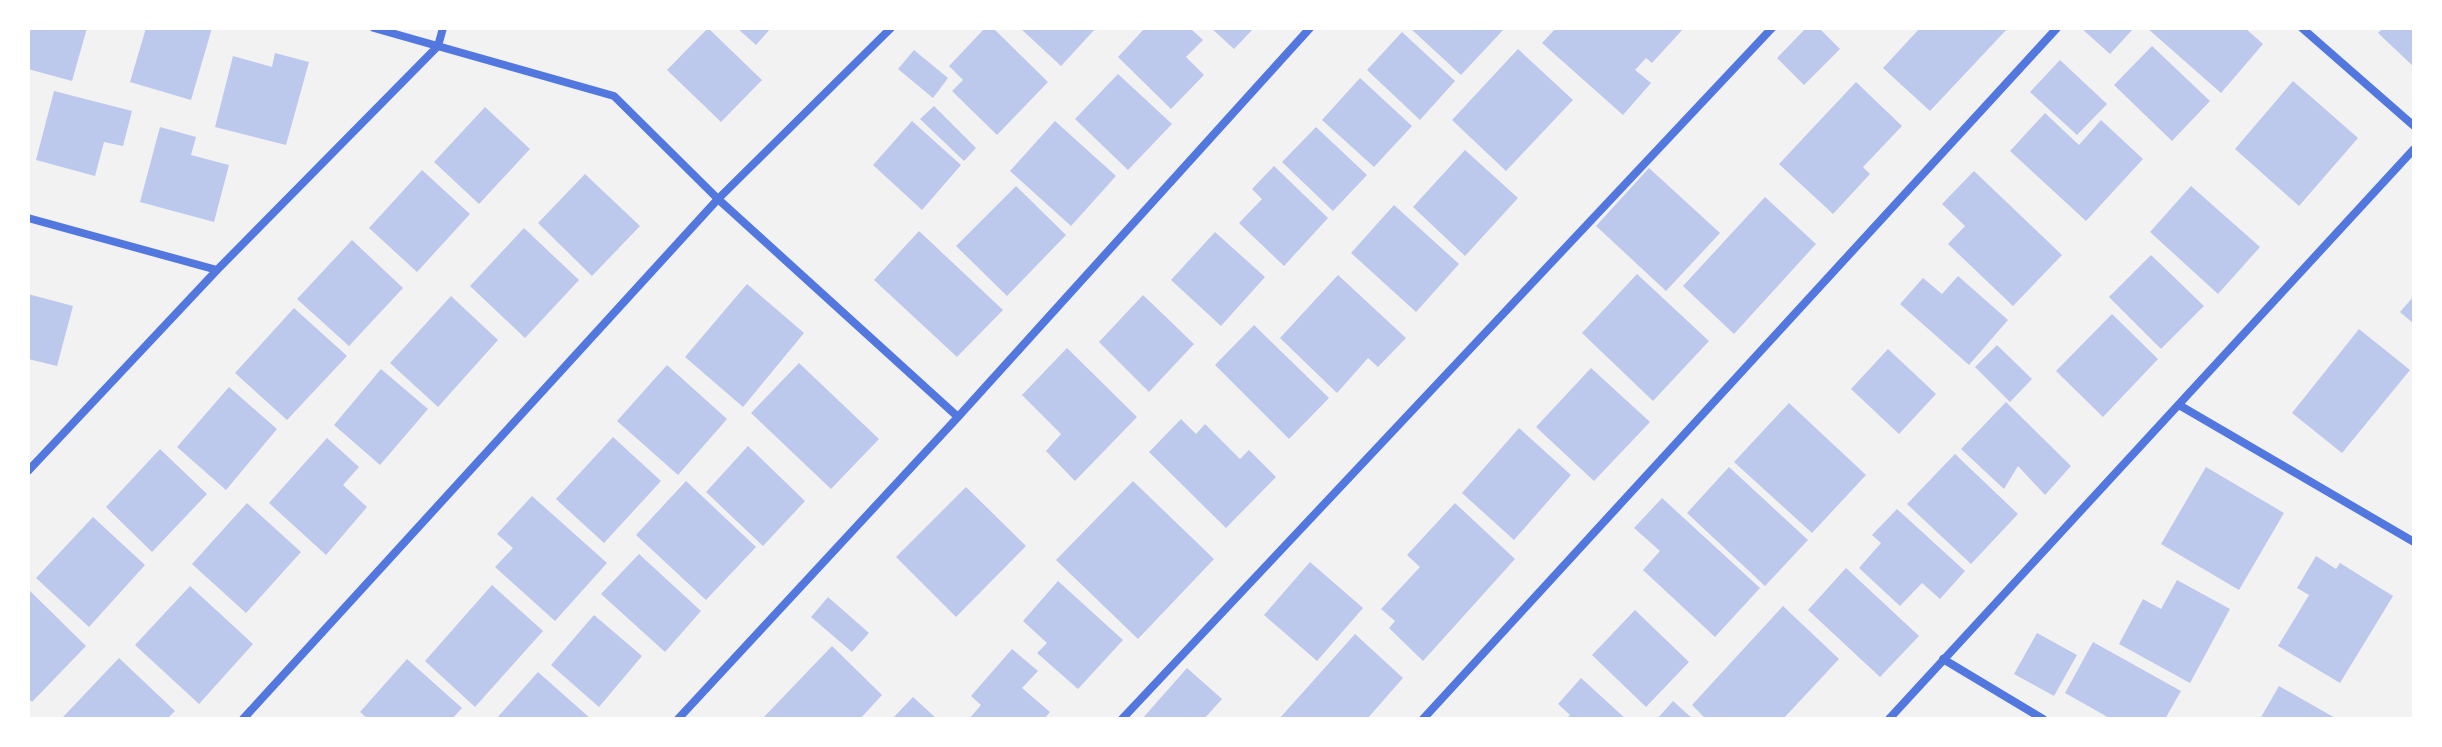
<!DOCTYPE html>
<style>
body{margin:0}
#map{position:relative;width:2442px;height:747px;overflow:hidden;background:#f2f2f2;font-family:"DM Sans",sans-serif}
canvas{display:block}
.frame{position:absolute;inset:0;border:30px solid #fff;pointer-events:none}
</style>
<div id="map">
<canvas width="2442" height="747"></canvas>
<div class="frame"></div>
</div>
<script>
const context = document.querySelector('canvas').getContext('2d');
context.lineJoin = 'round';
function fill(path, color) { context.fillStyle = color; context.fill(path, 'evenodd'); }
const poly = rows => new Path2D(rows.map(r => 'M' + r).join(''));
function strokePath(path, color, width, dash) { context.strokeStyle = color; context.lineWidth = width; context.lineCap = dash ? 'butt' : 'round'; context.setLineDash(dash || []); context.stroke(path); }
fill(poly([
 [28,28,87,28,72,81,28,69],
 [146,28,212,28,191,100,130,82],
 [708,28,762,80,721,122,667,70],
 [737,28,771,28,756,45],
 [985,28,993,28,1048,82,997,135,952,91,963,80,949,66],
 [1020,28,1096,28,1061,66],
 [1145,28,1190,28,1203,40,1186,57,1204,75,1171,109,1118,57],
 [1211,28,1254,28,1234,49],
 [1410,28,1505,28,1461,75],
 [1556,28,1684,28,1652,63,1646,58,1635,70,1651,83,1623,115,1542,43],
 [1806,28,1819,28,1840,49,1804,85,1777,58],
 [1920,28,2008,28,1930,111,1883,68],
 [2081,28,2134,28,2110,54],
 [2147,28,2245,28,2263,44,2221,93],
 [2383,28,2414,28,2414,67,2378,33],
 [1402,32,1455,81,1420,120,1367,70],
 [2152,46,2210,101,2172,141,2114,85],
 [1518,49,1573,100,1506,171,1452,120],
 [914,50,948,78,933,98,898,69],
 [275,53,309,62,286,145,215,127,233,56,272,67],
 [2060,60,2107,104,2077,135,2030,92],
 [1118,74,1172,124,1128,170,1075,119],
 [1360,78,1412,126,1374,167,1322,120],
 [2293,81,2358,138,2299,206,2235,149],
 [1856,82,1902,126,1863,167,1870,174,1833,214,1779,164],
 [54,91,132,111,123,146,104,142,95,176,36,160],
 [934,106,976,148,964,161,920,119],
 [485,107,530,149,479,204,434,162],
 [2045,113,2079,145,2101,120,2143,159,2086,221,2010,151],
 [912,121,961,165,922,210,873,165],
 [1055,121,1116,176,1071,226,1010,171],
 [160,127,196,137,191,155,229,165,214,222,140,202],
 [1316,127,1367,175,1333,211,1282,162],
 [1465,150,1518,198,1465,256,1413,207],
 [1274,166,1328,218,1284,266,1239,223,1262,199,1252,189],
 [1649,168,1720,233,1666,291,1596,226],
 [422,170,470,214,417,272,369,228],
 [1974,171,2062,255,2013,306,1948,244,1965,226,1942,204],
 [585,174,640,226,592,276,538,223],
 [1016,186,1066,235,1007,296,956,246],
 [2191,186,2260,247,2218,294,2150,232],
 [1765,197,1816,244,1734,334,1683,286],
 [1394,205,1459,264,1416,312,1351,253],
 [524,228,579,280,525,338,470,286],
 [919,231,1003,310,957,357,874,280],
 [1215,232,1265,277,1221,326,1171,280],
 [352,240,403,288,349,346,297,299],
 [2151,255,2204,306,2161,349,2109,297],
 [1637,274,1709,341,1653,401,1582,333],
 [1338,275,1406,338,1378,367,1368,358,1337,393,1280,338],
 [1958,276,2008,320,1969,365,1900,304,1923,278,1942,294],
 [747,284,804,333,743,407,685,357],
 [28,294,73,306,57,366,28,359],
 [1143,295,1194,344,1149,392,1099,342],
 [451,296,498,340,438,407,390,363],
 [2414,296,2414,324,2400,312],
 [294,308,347,356,287,420,235,373],
 [2112,314,2158,359,2103,417,2056,371],
 [1254,325,1329,398,1289,439,1215,365],
 [2359,329,2410,370,2342,453,2292,413],
 [1997,345,2032,379,2010,402,1975,367],
 [1067,348,1137,417,1075,481,1046,451,1061,434,1022,395],
 [1888,349,1936,394,1899,434,1851,389],
 [799,363,879,439,831,489,751,413],
 [667,365,727,419,678,475,617,421],
 [1591,368,1650,422,1594,481,1536,427],
 [381,369,428,409,380,465,334,425],
 [229,387,277,429,226,490,177,447],
 [2006,402,2071,466,2045,495,2018,466,2004,489,1961,449],
 [1789,403,1866,475,1812,533,1734,462],
 [1181,419,1196,434,1205,424,1240,459,1249,450,1276,477,1226,528,1149,452],
 [1519,428,1571,475,1514,540,1462,493],
 [613,437,661,481,604,543,556,499],
 [327,438,359,467,343,485,367,507,326,555,269,503],
 [748,446,805,501,763,546,706,492],
 [160,449,207,494,152,552,106,507],
 [1955,454,2018,514,1971,564,1907,504],
 [1729,467,1808,540,1765,586,1687,513],
 [2206,467,2284,513,2239,590,2161,544],
 [686,481,756,547,706,600,636,535],
 [1133,481,1214,559,1138,639,1056,560],
 [966,487,1026,546,956,617,896,557],
 [532,496,607,563,555,621,495,567,513,548,497,534],
 [1662,498,1760,588,1715,637,1643,570,1660,551,1634,528],
 [247,503,301,552,246,613,192,564],
 [1455,503,1515,559,1423,661,1389,628,1395,621,1381,609,1420,567,1407,555],
 [1897,509,1965,571,1940,599,1922,583,1900,606,1859,568,1881,543,1872,535],
 [93,517,145,565,89,627,36,578],
 [639,554,701,611,665,652,601,594],
 [2316,556,2336,569,2340,563,2393,596,2340,683,2278,646,2309,595,2297,588],
 [1310,562,1363,608,1317,661,1264,615],
 [1846,568,1919,636,1880,677,1808,610],
 [2177,580,2230,609,2190,683,2119,644,2143,599,2161,609],
 [1058,581,1123,640,1078,689,1037,653,1047,643,1023,621],
 [492,585,543,631,475,707,425,661],
 [190,586,253,644,199,704,135,645],
 [28,589,86,646,32,702,28,698],
 [828,597,869,633,852,652,811,617],
 [1783,606,1839,659,1783,719,1706,719,1692,705],
 [1635,610,1689,662,1646,707,1592,655],
 [594,615,642,656,599,707,551,665],
 [2037,633,2077,655,2054,696,2014,674],
 [1355,634,1403,678,1367,719,1279,719],
 [2093,642,2181,691,2165,719,2111,719,2065,693],
 [832,646,882,695,860,719,762,719],
 [1012,649,1038,671,1022,688,1050,712,1044,719,969,719,981,705,971,696],
 [119,658,175,711,167,719,64,719,63,717],
 [407,659,462,708,452,719,368,719,360,712],
 [1187,668,1222,699,1204,719,1142,719],
 [538,672,591,719,496,719],
 [1581,678,1626,719,1566,719,1570,715,1558,704],
 [2279,686,2337,719,2260,719],
 [913,697,937,719,892,719],
 [1673,701,1693,719,1657,719]
]), '#bdc9ec');
strokePath(poly([
 [374,28,614,96,718,199,958,417],
 [2302,28,2414,126],
 [28,218,217,270],
 [2179,405,2414,542],
 [28,471,217,270,438,46,443,28],
 [1943,659,2043,719],
 [243,719,718,199,891,28],
 [678,719,958,417,1310,28],
 [1122,719,1772,28],
 [1423,719,2057,28],
 [1889,719,2414,149]
]), '#5277de', 8);
</script>
